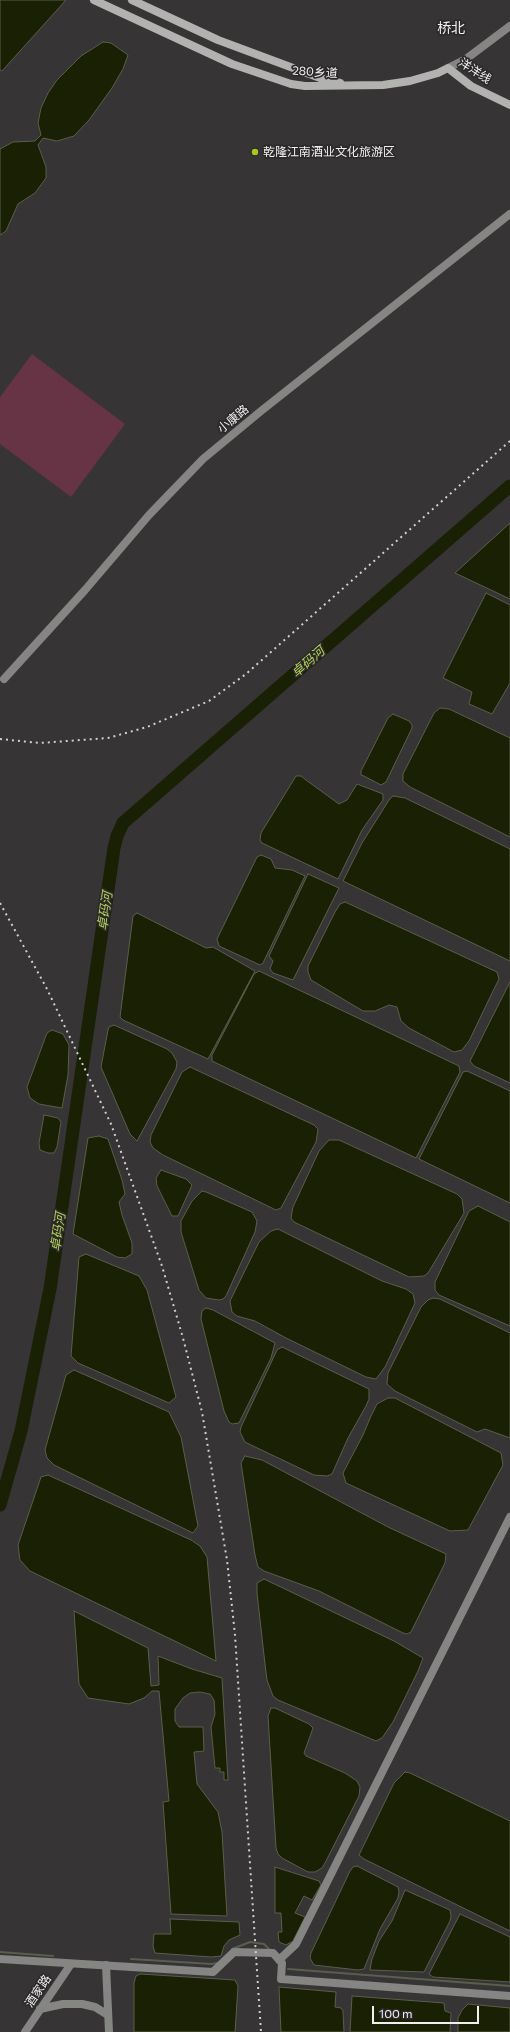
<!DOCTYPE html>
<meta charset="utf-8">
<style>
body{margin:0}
#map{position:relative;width:510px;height:2032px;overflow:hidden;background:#373435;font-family:Commissioner,sans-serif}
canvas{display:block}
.scale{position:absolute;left:372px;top:2006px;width:107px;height:18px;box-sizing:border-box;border:2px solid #f1eff0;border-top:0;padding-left:5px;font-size:12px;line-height:14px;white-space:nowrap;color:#f1eff0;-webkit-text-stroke:3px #2d2a2b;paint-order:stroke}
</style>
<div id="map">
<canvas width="510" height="2032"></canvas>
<div class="scale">100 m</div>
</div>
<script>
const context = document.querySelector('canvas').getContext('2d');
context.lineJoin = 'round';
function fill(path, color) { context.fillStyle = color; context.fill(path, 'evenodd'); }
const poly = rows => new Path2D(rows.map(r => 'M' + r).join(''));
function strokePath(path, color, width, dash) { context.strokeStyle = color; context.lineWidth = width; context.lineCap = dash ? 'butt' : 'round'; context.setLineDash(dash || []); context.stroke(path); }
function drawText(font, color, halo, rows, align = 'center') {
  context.font = font + ' Commissioner,"Noto Sans SC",sans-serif'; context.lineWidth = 3.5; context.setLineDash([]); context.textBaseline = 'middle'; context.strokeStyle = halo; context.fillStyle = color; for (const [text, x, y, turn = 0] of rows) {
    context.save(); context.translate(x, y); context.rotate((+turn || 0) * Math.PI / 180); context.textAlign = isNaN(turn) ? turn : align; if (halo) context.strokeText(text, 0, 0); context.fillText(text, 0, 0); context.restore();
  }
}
fill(poly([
 [32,354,125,424,71,497,0,444,0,397]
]), '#663444');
const water = poly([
 [0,0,66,0,2,71,0,70,0,0],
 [103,42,111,43,128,55,123,69,112,88,89,120,74,136,57,141,43,138,38,145,46,167,46,178,35,193,18,204,6,231,0,235,0,149,13,142,35,141,41,135,38,123,41,108,48,93,57,80,81,56,103,42],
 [510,523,510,599,455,573,510,523],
 [486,593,510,605,510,683,492,714,469,704,472,692,443,678,486,593],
 [440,708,449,709,510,738,510,837,410,787,403,781,403,774,434,713,440,708],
 [393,714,409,721,412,725,412,728,386,782,381,785,364,776,361,775,361,771,388,718,393,714],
 [296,776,301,776,306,780,339,804,347,800,357,784,383,794,383,800,362,830,338,879,262,843,260,840,261,833,296,776],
 [393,796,405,798,510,849,510,961,343,881,362,843,389,800,393,796],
 [261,855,271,859,275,868,292,870,305,876,263,963,260,965,219,946,217,939,257,857,261,855],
 [308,874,339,888,293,980,273,973,270,969,273,961,269,956,308,874],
 [345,902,497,972,499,979,493,991,469,1041,462,1050,454,1052,409,1028,401,1021,397,1007,389,1005,375,1011,363,1011,311,980,308,972,308,966,335,912,340,904,345,902],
 [137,913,206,948,213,947,255,971,208,1059,123,1020,120,1017,133,916,137,913],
 [259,971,459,1066,460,1072,416,1158,212,1061,212,1055,254,974,259,971],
 [510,982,510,1083,474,1066,470,1061,510,982],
 [114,1025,167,1049,172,1053,177,1062,176,1069,137,1141,130,1134,101,1067,108,1030,109,1027,114,1025],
 [52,1030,63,1034,69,1045,68,1075,62,1108,39,1104,30,1098,27,1087,47,1033,52,1030],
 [190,1067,314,1125,318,1129,316,1142,281,1208,276,1210,163,1155,153,1148,150,1142,151,1135,182,1072,190,1067],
 [467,1071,510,1091,510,1203,419,1159,463,1072,467,1071],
 [44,1115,58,1118,61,1122,57,1147,54,1153,48,1153,40,1150,39,1143,44,1115],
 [99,1136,108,1139,122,1180,125,1194,119,1202,122,1215,132,1243,132,1254,125,1258,117,1257,73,1234,88,1138,99,1136],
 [329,1140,339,1140,457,1194,462,1199,464,1213,428,1273,424,1276,409,1277,294,1222,291,1218,293,1207,319,1151,329,1140],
 [161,1170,186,1179,192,1185,178,1216,172,1216,157,1186,156,1178,161,1170],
 [202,1191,206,1192,252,1212,257,1221,255,1232,226,1296,223,1299,219,1300,206,1298,199,1290,181,1232,181,1221,192,1201,202,1191],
 [478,1206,510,1222,510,1326,439,1295,435,1290,435,1282,469,1211,478,1206],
 [278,1229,382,1281,406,1289,413,1294,415,1303,385,1367,376,1379,366,1377,286,1338,255,1321,237,1316,232,1312,230,1301,259,1242,271,1231,278,1229],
 [86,1254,139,1276,147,1290,176,1397,169,1403,78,1363,71,1356,79,1257,86,1254],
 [433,1298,440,1299,510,1333,510,1438,485,1429,477,1432,395,1391,387,1384,388,1373,421,1307,428,1300,433,1298],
 [206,1308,213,1310,275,1343,271,1358,239,1423,232,1424,229,1422,224,1411,201,1319,202,1311,206,1308],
 [282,1347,369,1389,369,1399,366,1406,348,1438,332,1474,327,1476,314,1475,251,1445,245,1442,240,1432,241,1427,277,1350,282,1347],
 [74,1370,169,1412,181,1437,198,1526,193,1533,54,1465,47,1458,45,1450,66,1375,74,1370],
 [388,1398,395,1398,501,1453,503,1465,468,1530,450,1531,346,1483,343,1473,363,1435,371,1416,377,1404,388,1398],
 [245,1456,262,1460,388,1527,446,1554,445,1563,411,1632,407,1634,403,1633,319,1591,264,1571,258,1567,255,1555,241,1463,245,1456],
 [48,1475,191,1540,200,1546,207,1557,216,1661,30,1571,20,1560,18,1545,41,1477,48,1475],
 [264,1579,394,1641,423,1658,418,1671,393,1722,382,1738,376,1741,369,1738,278,1700,273,1696,267,1680,265,1664,257,1593,257,1583,264,1579],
 [74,1611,148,1648,151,1686,159,1685,158,1656,192,1669,222,1678,228,1780,224,1780,224,1772,220,1772,220,1768,215,1768,211,1727,215,1714,214,1700,210,1694,200,1692,190,1693,183,1698,175,1709,175,1721,179,1727,203,1727,204,1751,194,1752,197,1784,218,1812,222,1832,227,1916,171,1914,163,1802,169,1801,159,1691,152,1691,144,1698,129,1704,88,1698,79,1684,74,1611],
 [271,1708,275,1708,309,1724,313,1728,304,1753,306,1756,345,1773,357,1781,360,1787,359,1796,325,1863,322,1868,315,1872,308,1872,282,1858,278,1854,276,1848,268,1716,271,1708],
 [405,1772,410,1773,510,1821,510,1931,364,1859,359,1855,394,1783,405,1772],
 [357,1866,398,1887,399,1891,398,1898,380,1929,364,1969,358,1970,314,1965,310,1958,311,1953,350,1871,353,1867,357,1866],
 [275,1867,319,1881,321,1885,312,1900,304,1896,295,1913,305,1917,293,1941,286,1945,279,1942,278,1932,282,1932,281,1913,275,1913,275,1867],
 [405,1890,450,1910,451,1916,450,1921,424,1972,370,1970,372,1959,379,1941,392,1921,405,1890],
 [460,1914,510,1937,510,1982,433,1977,429,1974,460,1914],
 [170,1919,239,1922,240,1935,229,1940,224,1946,221,1956,211,1957,155,1953,153,1946,154,1934,171,1934,170,1919],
 [140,1974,235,1980,238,1986,235,2032,134,2032,134,1983,136,1976,140,1974],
 [279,1987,336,1992,335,2007,341,2008,343,2011,344,2032,281,2032,279,1987],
 [352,1996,444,2003,445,2011,451,2013,450,2032,350,2032,352,1996],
 [468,2004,510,2008,510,2032,458,2032,458,2018,462,2010,468,2004]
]);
fill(water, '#192004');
strokePath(water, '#5a5e4b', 1);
strokePath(poly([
 [232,1949,250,1942,264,1944,271,1951],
 [0,1952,53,1956],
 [131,1959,212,1964,217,1963],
 [288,1969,510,1986]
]), '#5a5e4b', 2);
strokePath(poly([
 [0,1505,21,1431,50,1289,114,848,117,836,123,823,510,486]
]), '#192004', 13);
strokePath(poly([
 [4,679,85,590,149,515,203,459,261,411,510,214],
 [0,1959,213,1972,234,1952,273,1953,282,1963,281,1979,510,1996],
 [279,1960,296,1944,510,1517]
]), '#858584', 8);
strokePath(poly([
 [448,68,466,59,510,26],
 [106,1965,109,2032],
 [40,2009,63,2004,82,2004,95,2007,108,2015],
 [25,2032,71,1964]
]), '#858584', 8);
strokePath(poly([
 [94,0,232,64,291,84,305,86,383,85,410,81,438,73,448,68,471,86,510,105],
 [132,0,218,40,320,78,340,83]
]), '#b2b2b0', 8);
strokePath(poly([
 [0,739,40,743,108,738,147,727,209,701,246,674,510,441],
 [0,903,47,989,111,1124,162,1266,183,1338,202,1412,227,1560,235,1635,261,2032]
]), '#d1cfd0', 2, [2, 4]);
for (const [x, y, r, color] of [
 [255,152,4,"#a7c81f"]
]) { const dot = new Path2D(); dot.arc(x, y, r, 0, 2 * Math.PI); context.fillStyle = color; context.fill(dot); strokePath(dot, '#2d2a2b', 1.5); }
drawText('12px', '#f1eff0', '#2d2a2b', [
 ["洋洋线",475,71,33],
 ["280乡道",315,72,4],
 ["小康路",233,419,-40],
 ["酒家路",38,1991,-56]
]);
drawText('12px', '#f1eff0', '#2d2a2b', [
 ["乾隆江南酒业文化旅游区",263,152]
], 'left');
drawText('italic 13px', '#b4d159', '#2d2a2b', [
 ["卓码河",308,662,-41],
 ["卓码河",105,911,-82],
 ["卓码河",58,1232,-82]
]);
drawText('14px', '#f1eff0', '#2d2a2b', [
 ["桥北",451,28]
]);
</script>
